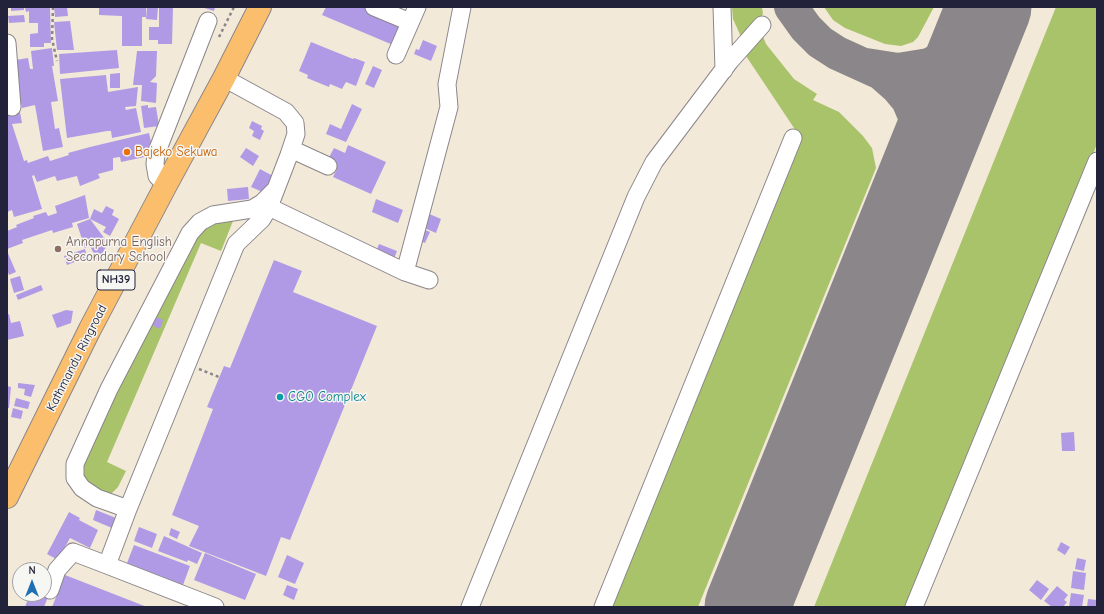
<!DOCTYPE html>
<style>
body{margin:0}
#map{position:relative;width:1104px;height:614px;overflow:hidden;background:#f3e9d8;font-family:"Comic Neue",sans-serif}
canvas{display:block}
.frame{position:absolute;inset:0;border:8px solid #22223b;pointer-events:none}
.north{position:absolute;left:12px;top:562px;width:40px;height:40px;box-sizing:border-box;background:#f6f6f2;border:1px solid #a1a1a9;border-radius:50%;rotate:0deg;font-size:11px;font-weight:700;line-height:16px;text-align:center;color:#22223b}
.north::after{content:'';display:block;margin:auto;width:14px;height:18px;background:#1f6fb2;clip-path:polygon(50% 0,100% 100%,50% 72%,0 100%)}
</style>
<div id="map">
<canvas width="1104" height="614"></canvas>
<div class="frame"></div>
<div class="north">N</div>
</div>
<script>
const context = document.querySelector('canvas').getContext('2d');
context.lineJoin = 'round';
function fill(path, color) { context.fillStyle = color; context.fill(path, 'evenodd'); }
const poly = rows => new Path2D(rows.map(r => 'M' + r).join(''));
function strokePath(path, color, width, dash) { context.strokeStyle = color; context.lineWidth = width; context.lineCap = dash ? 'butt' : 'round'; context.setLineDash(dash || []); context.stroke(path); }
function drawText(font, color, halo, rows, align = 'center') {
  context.font = font + ' "Comic Neue",sans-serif'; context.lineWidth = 3; context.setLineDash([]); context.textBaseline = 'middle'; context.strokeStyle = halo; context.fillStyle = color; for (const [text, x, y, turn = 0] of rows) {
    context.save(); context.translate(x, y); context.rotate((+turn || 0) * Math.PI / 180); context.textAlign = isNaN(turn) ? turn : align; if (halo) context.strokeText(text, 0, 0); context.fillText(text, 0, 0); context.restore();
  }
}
fill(poly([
 [732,7,762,7,763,14,742,39,733,19],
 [824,7,934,7,918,37,913,42,901,46,885,44,845,28,833,20],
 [1056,7,1097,7,1097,144,910,607,814,607],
 [762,34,766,44,794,79,817,94,813,100,839,112,863,136,872,148,876,168,698,607,605,607,798,134,744,53],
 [220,220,233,221,221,251,201,243,107,462,126,471,118,487,112,493,106,494,87,488,81,474,84,457,197,237,203,230]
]), '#a9c36a');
strokePath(poly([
 [791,7,806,28,820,42,837,53,881,73,898,88,908,100,917,121,927,159],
 [866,65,898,70,929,65,954,52,983,20]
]), '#8a868a', 34);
strokePath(poly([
 [747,607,989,7]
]), '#8a868a', 85);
fill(poly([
 [11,7,24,7,24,10,11,11],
 [25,7,50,7,51,43,44,43,44,47,30,47,30,34,38,33,38,23,29,23,29,11,26,12],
 [54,7,67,7,68,16,55,17],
 [99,7,146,7,146,17,142,17,142,46,122,46,122,16,99,15],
 [147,7,158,7,157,20,146,19],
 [159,7,173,7,172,44,158,44,158,40,149,40,149,27,159,27],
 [201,7,215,7,214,11],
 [326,7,364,7,403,23,393,45,322,15],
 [24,15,25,22,9,23,8,16],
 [70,21,74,50,57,50,54,22],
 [423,40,437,46,431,61,414,54,416,49,419,50],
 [311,42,353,59,354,58,365,62,356,86,346,82,342,89,330,84,329,87,307,78,308,75,299,71],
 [52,48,54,66,52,66,58,101,51,102,55,129,59,128,63,147,43,151,35,105,22,108,18,89,9,61,28,58,30,69,33,69,31,51],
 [117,50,119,68,60,74,59,54],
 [137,51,157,51,156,76,150,82,157,83,156,103,141,101,142,85,133,85],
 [373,66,382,70,374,88,365,84],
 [120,73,120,88,110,88,110,74],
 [106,75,108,92,138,87,136,106,125,107,126,110,136,108,141,132,112,138,111,131,107,131,67,138,60,79],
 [352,104,362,109,346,142,326,134,330,124,341,129],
 [148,105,148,108,156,107,159,126,144,128,141,106],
 [20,112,22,123,12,124,24,161,27,160,28,163,48,156,50,161,69,155,68,153,90,147,149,133,154,155,121,162,120,157,113,158,113,170,98,174,100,178,80,186,77,176,57,181,55,176,37,182,34,175,32,176,42,209,14,217,12,210,7,212,7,115],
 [252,121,262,126,261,129,264,131,260,140,252,136,254,131,249,128],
 [348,145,386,162,371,194,333,177,337,169,326,163,334,148,345,153],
 [246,148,259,156,253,166,240,157],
 [260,169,273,176,265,193,251,187],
 [248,187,249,199,228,201,227,189],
 [85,195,89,218,72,223,73,227,53,233,52,230,22,240,23,243,7,249,7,231,17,227,16,225,34,218,33,216,46,212,48,216,57,213,55,206],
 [376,199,403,210,398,223,372,212],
 [106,206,114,210,112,215,119,219,110,236,103,232,106,227,90,219,108,243,98,262,90,246,85,248,77,224,90,219,94,209,102,213],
 [427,213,441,219,436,233,422,227],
 [420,228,430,232,425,243,415,239],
 [379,244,397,251,393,261,375,254],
 [85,249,87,257,67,265,64,256],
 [7,251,16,272,9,275,7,270],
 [274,260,302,271,293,292,377,326,290,540,281,537,266,576,189,546,199,526,172,515,213,409,207,407,224,366,230,368],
 [20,276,24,290,14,293,10,279],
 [41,285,43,290,18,300,16,295],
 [66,310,73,311,71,323,57,328,52,315],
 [9,314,11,323,20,321,24,336,7,340,7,315],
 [156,317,163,320,160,329,153,326],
 [18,383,35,385,31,397,24,395,25,389,18,388],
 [7,386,11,387,9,408,7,408],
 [16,398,30,402,28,409,14,406],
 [13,408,23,411,21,419,11,417],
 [1074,432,1075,451,1062,451,1061,433],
 [96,510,116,518,112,528,93,520],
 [69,512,80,518,79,520,98,530,90,548,70,538,58,560,47,554],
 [139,527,157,534,152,548,134,541],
 [171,528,180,532,177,539,169,535],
 [164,536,202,553,197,564,188,560,187,562,158,551],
 [1061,542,1070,547,1065,555,1057,550],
 [134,545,190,566,183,585,127,563],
 [205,553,256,574,245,600,194,580],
 [287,555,304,563,295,584,278,577],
 [1077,558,1086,560,1084,571,1075,569],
 [1073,571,1086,573,1084,590,1071,588],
 [65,575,147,607,52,607],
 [1037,580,1049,589,1041,600,1029,590],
 [287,585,298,589,294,600,283,595],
 [1057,586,1068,595,1064,600,1067,602,1063,607,1052,607,1044,601],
 [1071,593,1084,595,1082,607,1069,607],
 [30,594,40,594,48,597,44,607,25,607],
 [1088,599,1097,600,1097,607,1087,607]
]), '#b19ae5');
const minor = poly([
 [374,7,410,22],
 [722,7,724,70],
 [7,43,12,107],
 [396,55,417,7],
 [224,78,286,112,295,123,296,134,289,155,269,207,262,219,236,244,128,509,97,498,82,488,75,478,75,464,109,389,190,233,200,222,213,215,252,209,262,203,274,191],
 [291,149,328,166],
 [166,185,157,176,155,164,156,154,208,21],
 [269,207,405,272,429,280],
 [405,272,449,107,447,84,462,7],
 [128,509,107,565,215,607],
 [50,590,57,570,73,552,107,565],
 [470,607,636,197,654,162,730,61,762,25],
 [603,607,793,138],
 [914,607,1097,161]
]);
const highway = poly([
 [7,497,90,329,166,185,224,78,260,7]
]);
strokePath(minor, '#8a868a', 19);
strokePath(highway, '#8a868a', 24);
strokePath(poly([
 [53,7,52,39,57,61],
 [219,37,234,7],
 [199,369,219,377]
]), '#8a868a', 2.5, [3, 3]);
strokePath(minor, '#fff', 17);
strokePath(highway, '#fabe6d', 22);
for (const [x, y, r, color] of [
 [127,152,4,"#e8710a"],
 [58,249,4,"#8d6e63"],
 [280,397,4,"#0f9aa8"]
]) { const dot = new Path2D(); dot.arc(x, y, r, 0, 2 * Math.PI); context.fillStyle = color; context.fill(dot); strokePath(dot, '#f6f6f2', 1.5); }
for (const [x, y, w] of [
 [116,280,38]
]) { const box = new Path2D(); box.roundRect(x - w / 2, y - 10, w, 20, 3); context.fillStyle = '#f6f6f2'; context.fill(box); strokePath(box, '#22223b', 1); }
drawText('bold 12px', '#22223b', null, [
 ["NH39",116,280]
]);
drawText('13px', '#c56008', '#f6f6f2', [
 ["Bajeko Sekuwa",135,152]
], 'left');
drawText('13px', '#785e54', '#f6f6f2', [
 ["Annapurna English",66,242],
 ["Secondary School",66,257]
], 'left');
drawText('13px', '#22223b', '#f6f6f2', [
 ["Kathmandu Ringroad",77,358,-63]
]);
drawText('13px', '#0d838f', '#f6f6f2', [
 ["CGO Complex",288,397]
], 'left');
</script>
